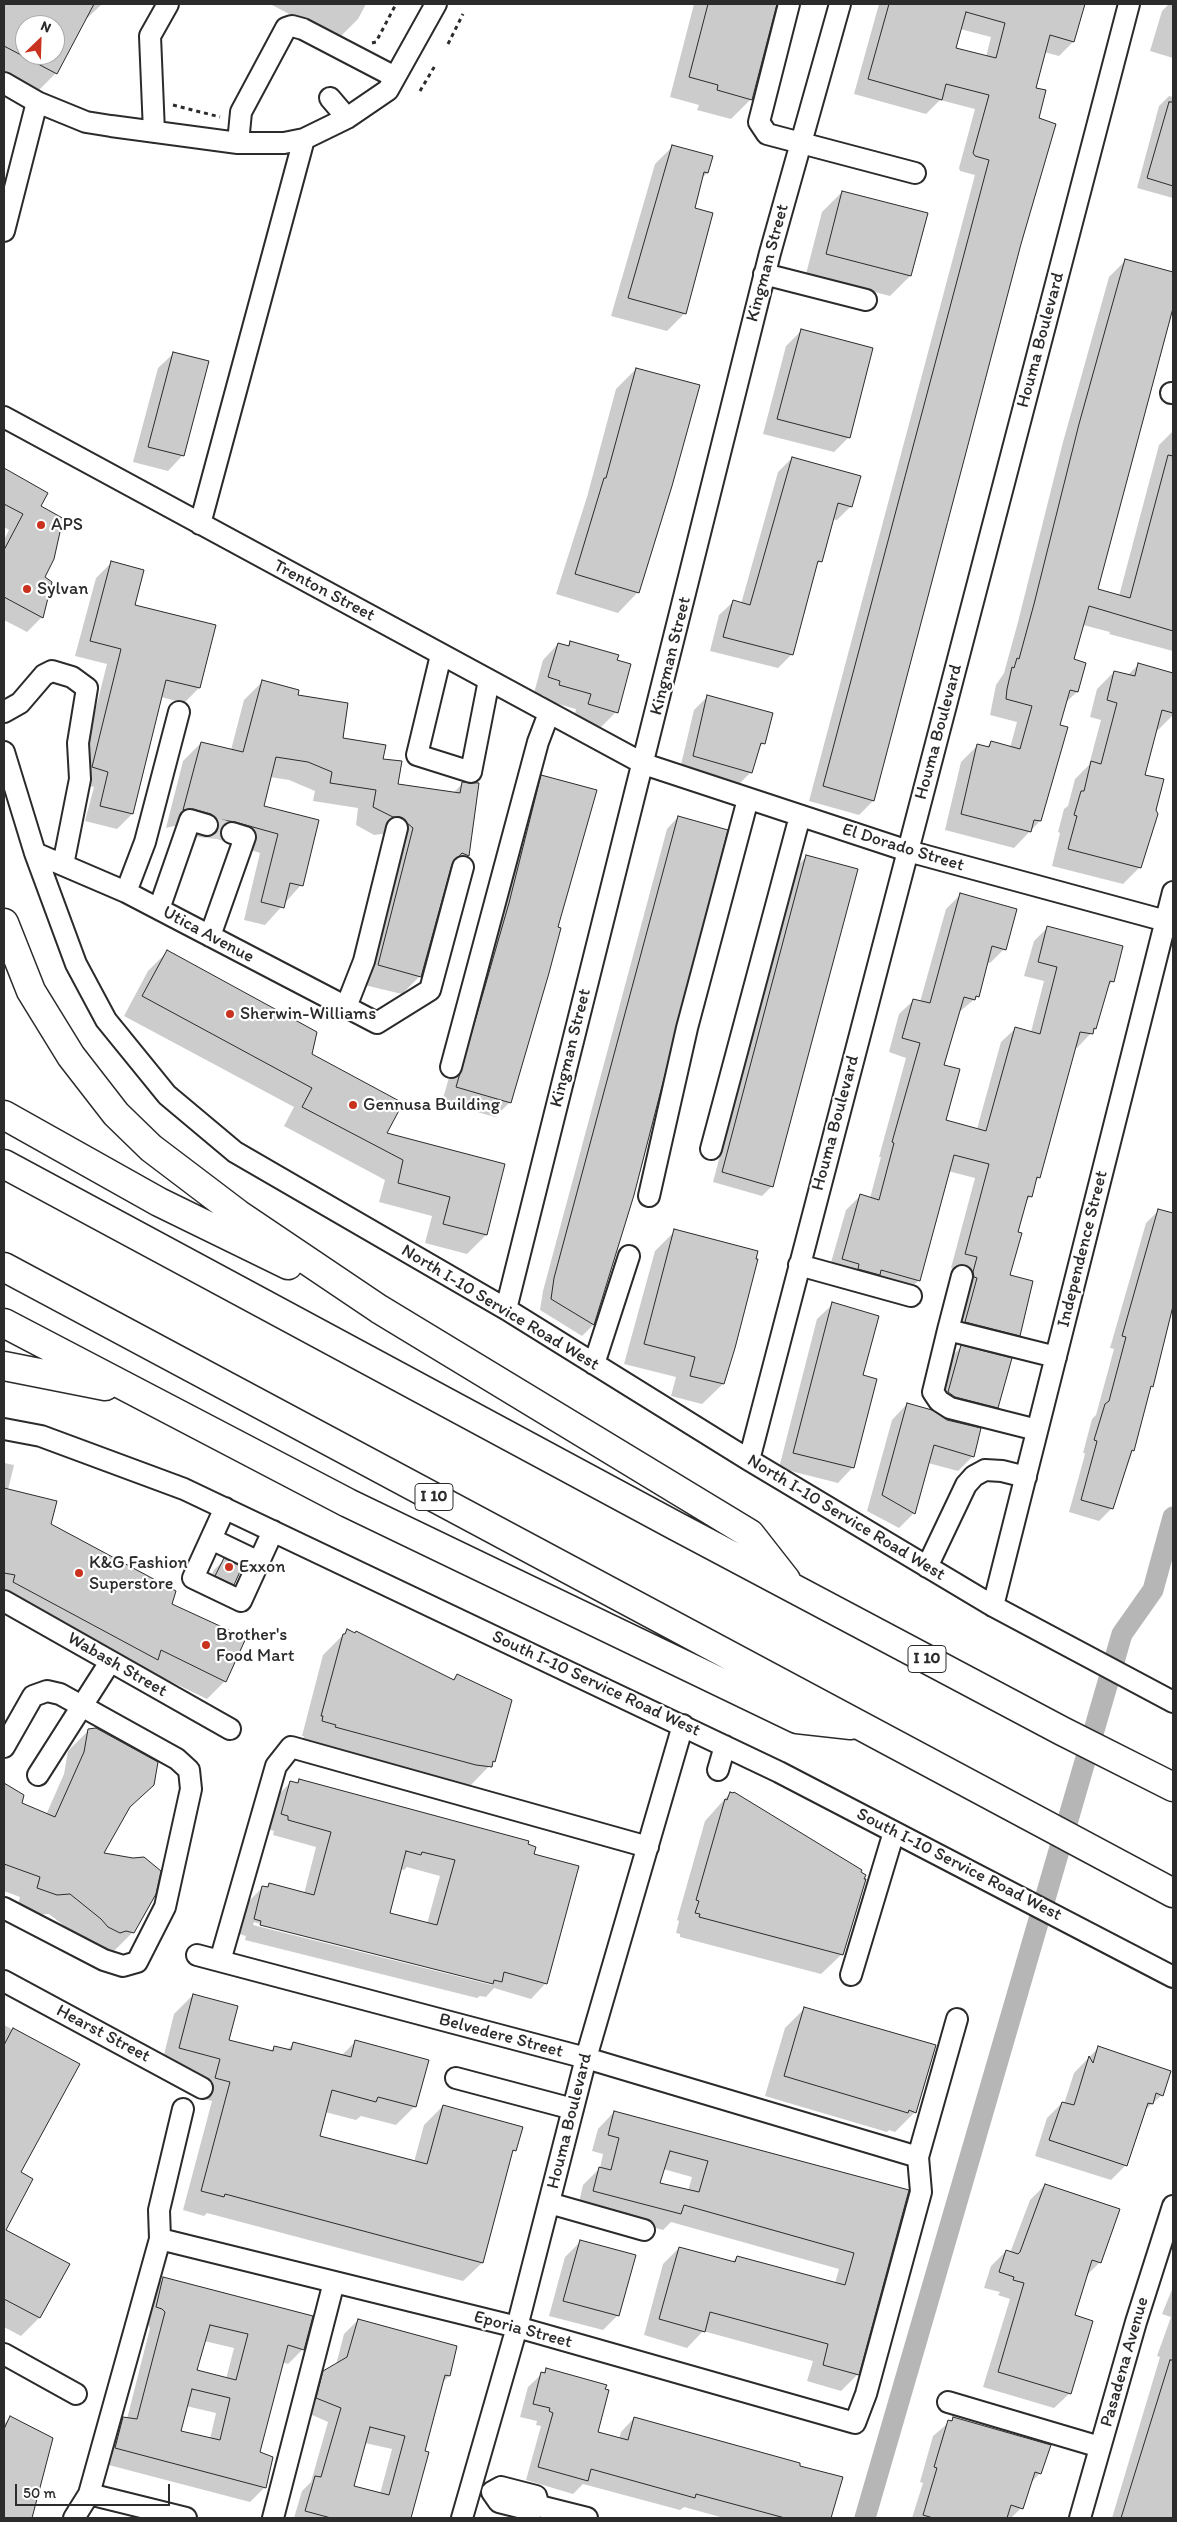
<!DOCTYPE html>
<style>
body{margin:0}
#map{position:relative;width:1177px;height:2522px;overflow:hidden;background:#fff;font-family:Itim,sans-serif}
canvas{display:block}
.frame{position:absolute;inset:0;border:5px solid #2b2b2b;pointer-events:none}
.north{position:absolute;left:15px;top:15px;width:50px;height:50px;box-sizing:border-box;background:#fff;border:1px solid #aaa;border-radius:50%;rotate:24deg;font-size:14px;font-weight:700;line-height:20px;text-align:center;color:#2b2b2b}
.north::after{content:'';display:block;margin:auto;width:18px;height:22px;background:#c8321e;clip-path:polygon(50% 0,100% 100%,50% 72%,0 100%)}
.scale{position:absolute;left:15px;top:2484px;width:155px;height:22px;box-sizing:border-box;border:2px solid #2b2b2b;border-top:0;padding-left:6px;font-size:15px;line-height:18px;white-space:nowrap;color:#2b2b2b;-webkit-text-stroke:4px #fff;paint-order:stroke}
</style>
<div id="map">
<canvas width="1177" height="2522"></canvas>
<div class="frame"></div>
<div class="north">N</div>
<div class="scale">50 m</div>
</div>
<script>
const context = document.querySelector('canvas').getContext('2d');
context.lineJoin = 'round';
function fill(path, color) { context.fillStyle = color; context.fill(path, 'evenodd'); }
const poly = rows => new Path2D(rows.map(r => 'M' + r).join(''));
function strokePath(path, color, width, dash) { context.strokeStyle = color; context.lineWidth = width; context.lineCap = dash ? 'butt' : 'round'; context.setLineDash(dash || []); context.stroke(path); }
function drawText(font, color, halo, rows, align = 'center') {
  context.font = font + ' Itim,sans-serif'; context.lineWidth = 4.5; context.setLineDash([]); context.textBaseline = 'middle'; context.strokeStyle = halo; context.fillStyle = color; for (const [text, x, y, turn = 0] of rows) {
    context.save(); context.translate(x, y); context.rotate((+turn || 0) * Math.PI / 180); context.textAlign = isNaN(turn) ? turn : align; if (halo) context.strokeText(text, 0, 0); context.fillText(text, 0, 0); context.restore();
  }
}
fill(poly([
 [4,4,102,4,81,24,56,73,36,93,4,76],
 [25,25,55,25,55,55,25,55],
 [270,4,366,4,358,19,338,39],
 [694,4,777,4,751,99,731,119,697,110,699,105,670,97],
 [879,4,1084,4,1073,42,1059,56,1044,52,1035,89,1038,118,1019,244,873,801,859,815,809,801,975,175,960,171,959,168,975,109,940,100,926,114,854,94],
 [960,29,991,37,986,57,955,49],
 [1169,4,1173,4,1173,58,1150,51,1162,11],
 [1169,96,1173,97,1173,198,1137,188,1159,106],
 [673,146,707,173,701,179,693,209,685,313,667,331,611,316,655,164],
 [842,192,910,276,890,296,806,274,822,212],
 [1126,260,1173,273,1169,296,1173,297,1173,304,1097,590,1119,596,1159,445,1173,431,1173,651,1109,634,1110,632,1083,625,1073,660,1077,692,1064,704,1058,726,1040,821,1014,848,945,830,961,762,978,745,986,747,991,743,1010,748,1017,722,990,715,996,685,1004,673,1018,622,1063,442,1109,277],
 [801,331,849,437,834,452,763,434,786,346],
 [174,353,183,455,168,471,133,462,158,368],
 [636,369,638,592,618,613,556,594,587,497,616,389],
 [792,458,851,506,837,520,832,519,820,561,815,567,792,654,778,668,710,651,719,615,733,602,741,604,778,472],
 [4,470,47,493,40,506,58,532,43,578,42,617,27,632,4,620,4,540,9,530,4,527],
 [111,563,134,606,199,688,184,703,161,697,132,814,117,829,85,821,94,787,77,783,107,664,75,656,96,578],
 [570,643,616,661,616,712,601,727,574,719,576,709,544,700,545,696,534,693,543,660,558,644,566,647],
 [1138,665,1173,674,1173,715,1158,730,1156,730,1144,776,1162,780,1152,835,1149,838,1140,867,1123,884,1052,866,1060,833,1058,832,1064,809,1068,806,1075,779,1089,765,1101,720,1090,717,1097,689,1114,672,1127,676],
 [262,682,296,696,342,739,382,760,397,785,453,793,463,783,468,855,449,873,420,976,402,994,360,984,396,846,382,834,374,835,356,825,358,808,313,801,315,791,289,780,270,777,262,807,317,821,301,885,265,925,244,920,260,853,217,839,198,837,192,832,174,826,166,828,183,761,201,743,231,750,244,700],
 [708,696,763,743,758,749,751,772,738,785,680,769,694,710],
 [542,777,595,791,510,1102,495,1117,442,1102,494,919,526,792],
 [678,817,614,1259,593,1325,582,1336,540,1310,543,1291,667,829],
 [807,856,772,1186,762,1196,713,1182,797,866],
 [960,895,1004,949,990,963,986,962,977,997,958,1013,943,1066,945,1121,977,1129,1001,1042,1016,1028,1031,1032,1044,981,1024,976,1034,941,1048,927,1113,981,1108,986,1095,1029,1077,1048,1075,1047,1039,1177,1035,1182,1031,1196,1025,1202,1009,1276,1018,1335,1004,1349,952,1336,963,1271,951,1268,975,1178,948,1171,919,1280,904,1294,828,1273,846,1210,860,1196,870,1198,881,1157,879,1157,906,1058,889,1052,899,1014,914,1000,920,1002,946,909],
 [167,952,310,1055,385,1134,504,1165,486,1235,467,1254,425,1243,432,1216,379,1202,385,1180,284,1126,294,1107,124,1016,148,971],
 [1159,1210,1173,1214,1173,1304,1133,1450,1112,1508,1099,1521,1069,1512,1084,1458,1085,1453,1083,1453,1092,1419,1096,1415,1114,1349,1110,1348,1146,1223],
 [675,1231,757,1260,727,1376,723,1384,702,1404,671,1396,676,1377,624,1364,655,1251],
 [833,1304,861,1376,853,1467,838,1483,779,1468,817,1319],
 [961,1347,997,1407,982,1423,939,1412,946,1362],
 [907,1404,973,1456,958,1471,928,1463,914,1513,899,1528,867,1511,892,1420],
 [4,1463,14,1465,8,1490,50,1525,171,1605,225,1681,207,1699,147,1670,140,1677,4,1603],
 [224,1560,233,1584,223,1594,206,1586,214,1570],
 [347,1631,452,1680,458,1675,511,1701,494,1761,470,1786,456,1784,302,1741,304,1736,302,1736,323,1655],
 [89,1730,129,1808,102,1854,133,1932,113,1952,99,1953,49,1914,36,1915,17,1908,20,1897,4,1891,4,1789,6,1786,20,1803,46,1815,64,1774,68,1751],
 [299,1780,527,1845,533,1854,546,1983,531,1999,494,1988,486,1997,480,1996,477,1998,245,1940,246,1936,239,1934,247,1903,263,1887,266,1888,269,1884,304,1894,316,1847,273,1835,274,1831,267,1829,275,1798,291,1782,296,1784],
 [407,1867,440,1876,427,1924,389,1914,401,1869,404,1870],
 [254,1922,494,1983,492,1985,253,1925],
 [730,1793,842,1954,821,1974,680,1937,680,1934,676,1933,679,1921,677,1920,705,1821],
 [193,1995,228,2040,270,2052,275,2047,287,2050,294,2043,341,2056,356,2041,415,2106,396,2125,361,2116,356,2120,325,2112,318,2136,414,2162,424,2125,443,2106,515,2150,511,2154,482,2263,463,2281,207,2213,204,2216,183,2210,212,2101,197,2097,202,2078,161,2067,174,2014],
 [804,2009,915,2112,895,2132,889,2130,887,2132,765,2096,785,2028],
 [4,2025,78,2065,19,2172,4,2230,68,2264,39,2318,21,2336,4,2327],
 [1098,2048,1162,2095,1145,2110,1126,2165,1111,2180,1035,2156,1047,2118,1062,2103,1064,2104,1074,2073],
 [614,2112,907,2191,858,2374,841,2391,807,2381,813,2361,703,2331,687,2348,644,2335,663,2264,679,2248,731,2263,737,2257,835,2283,839,2269,671,2222,663,2230,578,2207,583,2185,600,2168,603,2154,592,2151,598,2129],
 [663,2169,692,2177,688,2191,659,2183],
 [1045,2185,1100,2262,1086,2276,1073,2316,1070,2393,1054,2408,983,2387,1010,2299,998,2295,1000,2292,984,2288,991,2266,1006,2251,1010,2253,1030,2200],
 [580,2242,618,2315,603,2330,549,2316,565,2257],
 [164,2278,303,2349,288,2364,282,2362,258,2452,265,2487,250,2502,101,2463,108,2433,123,2418,127,2419,150,2328,147,2323,142,2322,149,2293],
 [204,2341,234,2348,226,2379,195,2371],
 [186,2406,216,2413,210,2439,179,2432],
 [1173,2287,1173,2518,1112,2518,1160,2357,1157,2356,1171,2317,1162,2314],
 [358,2320,449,2376,442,2383,424,2452,427,2453,410,2518,294,2518,302,2491,311,2482,328,2422,303,2411,310,2387,324,2372,336,2365,344,2334],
 [365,2443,392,2449,380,2494,353,2487],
 [546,2370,596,2433,619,2439,621,2432,634,2418,841,2478,830,2518,724,2518,684,2507,680,2510,583,2484,573,2494,526,2480,541,2426,536,2425,537,2421,520,2417,528,2387],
 [11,2417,51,2438,31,2518,4,2518,4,2424],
 [954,2418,1040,2473,1029,2485,1021,2508,1011,2518,912,2518,923,2483,920,2482,933,2436]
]), '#0003');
strokePath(poly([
 [865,2518,1122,1634,1153,1590,1173,1517]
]), '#b6b6b6', 21);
const building = poly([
 [4,4,94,4,57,74,4,46,4,4],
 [25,25,55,25,55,55,25,55,25,25],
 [708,4,777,4,752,100,717,90,718,85,689,77,708,4],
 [889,4,1085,4,1074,42,1050,35,1036,88,1046,90,1039,118,1056,124,1021,244,874,801,823,786,989,160,975,156,973,153,989,95,946,84,942,100,868,79,889,4],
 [966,12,1005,23,996,58,956,48,966,12],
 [1169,102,1173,102,1173,186,1147,178,1169,102],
 [672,145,713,156,708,173,704,172,695,208,713,213,686,314,628,298,672,145],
 [842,191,928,213,911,276,826,254,842,191],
 [1125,259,1173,272,1173,308,1098,589,1130,598,1168,455,1173,456,1173,631,1089,606,1074,659,1086,663,1078,692,1070,690,1060,725,1068,727,1041,821,1034,820,1031,832,961,814,977,744,989,747,991,741,1020,749,1032,706,1006,699,1007,689,1012,667,1014,668,1017,658,1019,659,1034,604,1079,424,1125,259],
 [801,329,873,348,850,438,777,419,801,329],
 [173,352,209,361,184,456,148,447,173,352],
 [636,368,700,385,672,486,639,593,575,574,604,478,606,478,636,368],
 [792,457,861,476,852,507,838,503,822,562,818,561,793,655,723,637,733,600,750,605,792,457],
 [4,468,48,493,41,506,66,520,60,532,54,559,45,577,52,582,43,618,4,597,4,550,23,514,4,504,4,468],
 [111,561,144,570,135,605,216,625,200,688,166,680,133,814,100,806,108,772,92,767,121,649,90,641,111,561],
 [570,641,619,655,617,660,631,664,618,713,588,704,591,694,559,685,560,681,548,677,558,643,569,646,570,641],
 [1138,663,1173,673,1173,713,1162,710,1145,775,1164,779,1156,810,1158,814,1141,868,1068,849,1077,816,1074,815,1081,791,1084,791,1091,761,1101,764,1117,703,1107,700,1114,671,1135,676,1138,663],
 [262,680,299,690,298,695,348,703,343,738,386,745,383,759,402,761,398,784,460,793,462,782,479,783,469,856,462,853,452,864,421,977,378,965,413,828,400,817,393,817,373,807,376,790,330,783,332,772,308,762,276,757,264,806,319,820,303,886,290,883,284,908,261,902,278,834,235,822,217,819,211,814,193,809,183,810,201,742,243,752,262,680],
 [707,695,773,713,765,744,761,743,752,773,693,756,707,695],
 [541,775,597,790,558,927,561,928,549,973,511,1103,456,1087,509,903,541,775],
 [678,816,728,830,634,1195,594,1325,551,1299,554,1278,678,816],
 [806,855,858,869,773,1187,722,1172,806,855],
 [960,893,1017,909,1006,950,992,946,979,997,976,996,975,1000,964,997,944,1065,960,1069,946,1120,986,1131,1015,1027,1040,1034,1057,967,1038,962,1047,926,1123,946,1114,982,1110,981,1096,1029,1094,1028,1093,1034,1080,1032,1040,1178,1037,1177,1032,1197,1028,1196,1018,1232,1022,1233,1010,1275,1033,1281,1020,1336,965,1322,977,1278,974,1277,973,1272,977,1257,965,1254,989,1164,954,1155,920,1281,881,1270,880,1275,858,1269,859,1264,842,1259,860,1194,879,1200,894,1143,892,1142,920,1043,902,1038,913,999,930,1003,960,893],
 [167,950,317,1032,312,1054,403,1103,387,1133,505,1164,487,1235,443,1224,450,1197,398,1183,403,1160,302,1107,312,1088,142,996,167,950],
 [1158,1209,1173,1213,1173,1306,1153,1387,1151,1386,1134,1451,1132,1450,1113,1509,1081,1500,1096,1445,1097,1441,1094,1440,1105,1404,1109,1401,1126,1337,1122,1336,1158,1209],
 [674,1229,758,1251,756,1259,758,1259,735,1348,724,1384,690,1376,695,1357,644,1344,674,1229],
 [832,1302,879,1316,863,1375,877,1379,854,1468,793,1453,832,1302],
 [961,1345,1012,1358,998,1408,955,1397,948,1392,961,1345],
 [907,1403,932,1410,947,1420,981,1428,974,1457,934,1445,915,1514,882,1495,907,1403],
 [4,1488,57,1501,51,1524,176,1591,172,1604,246,1638,226,1682,161,1650,158,1660,13,1582,15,1575,4,1573,4,1488],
 [224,1558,242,1567,234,1585,215,1576,224,1558],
 [347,1629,355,1633,356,1631,454,1680,457,1674,512,1700,495,1762,493,1761,492,1767,476,1765,335,1727,336,1725,322,1721,323,1716,321,1716,343,1634,345,1634,347,1629],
 [96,1728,158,1762,154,1785,130,1807,104,1853,133,1858,144,1857,161,1871,156,1894,134,1933,126,1931,120,1933,108,1927,101,1919,70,1894,57,1895,37,1888,40,1877,4,1864,4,1783,24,1795,22,1803,55,1817,84,1752,88,1729,96,1728],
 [299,1779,529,1841,528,1844,536,1847,534,1854,579,1866,547,1984,504,1972,502,1982,494,1980,493,1984,260,1925,261,1921,254,1919,262,1886,268,1887,269,1883,314,1895,331,1832,288,1820,288,1816,281,1814,290,1781,298,1783,299,1779],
 [406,1851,421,1855,422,1852,455,1860,437,1925,390,1913,406,1851],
 [730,1792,733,1793,734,1792,862,1870,861,1872,866,1875,864,1879,866,1879,843,1955,699,1917,700,1914,695,1913,699,1901,696,1900,725,1799,727,1800,730,1792],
 [193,1994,238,2006,229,2040,273,2051,274,2046,291,2050,293,2042,351,2057,355,2040,429,2060,416,2107,378,2097,376,2102,332,2090,320,2136,427,2164,443,2105,523,2127,516,2151,513,2150,483,2263,225,2194,224,2197,201,2191,230,2082,215,2078,220,2059,179,2048,193,1994],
 [804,2007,936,2045,916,2113,909,2110,908,2113,784,2076,804,2007],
 [13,2028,80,2064,21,2172,33,2179,6,2230,70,2264,40,2318,4,2299,4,2045,13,2028],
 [1098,2046,1171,2071,1163,2096,1156,2093,1153,2104,1148,2103,1127,2166,1049,2140,1062,2102,1074,2105,1089,2056,1093,2063,1098,2046],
 [614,2111,909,2190,859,2375,823,2365,828,2344,710,2312,705,2332,659,2319,679,2247,735,2262,737,2256,845,2285,854,2253,684,2205,681,2214,593,2191,599,2167,611,2170,619,2138,608,2135,614,2111],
 [670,2151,708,2161,699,2192,660,2183,670,2151],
 [1045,2184,1120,2209,1101,2263,1092,2260,1075,2315,1093,2321,1071,2394,998,2372,1024,2283,1013,2280,1014,2277,999,2272,1006,2250,1018,2254,1020,2252,1045,2184],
 [580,2240,636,2255,619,2316,563,2301,580,2240],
 [163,2277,313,2316,304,2350,288,2345,260,2452,273,2457,266,2488,115,2448,123,2417,137,2419,165,2312,162,2309,156,2307,163,2277],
 [210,2325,248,2334,236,2380,197,2370,210,2325],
 [192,2389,230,2398,220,2440,181,2431,192,2389],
 [358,2319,457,2346,450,2376,445,2375,425,2451,429,2452,411,2518,331,2518,305,2511,315,2476,321,2477,341,2408,316,2398,323,2371,347,2357,358,2319],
 [370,2427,405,2436,389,2495,354,2486,370,2427],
 [1170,2360,1173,2360,1173,2518,1121,2518,1170,2360],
 [546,2368,607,2385,605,2389,609,2390,598,2432,628,2440,634,2417,800,2463,800,2466,843,2477,831,2518,785,2518,696,2494,695,2498,591,2469,588,2481,538,2467,553,2413,549,2411,550,2408,533,2404,541,2372,545,2373,546,2368],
 [10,2416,53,2438,32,2518,4,2518,4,2429,10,2416],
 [953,2417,1051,2445,1041,2474,1035,2472,1023,2509,1011,2505,1007,2518,933,2518,923,2515,937,2468,934,2467,948,2420,952,2421,953,2417]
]);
fill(building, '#cbcbcb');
strokePath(building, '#2b2b2b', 1);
strokePath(poly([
 [207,825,232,833]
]), '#d5d5d5', 20, [20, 10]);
const minor = poly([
 [789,4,759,122,767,134,915,173],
 [4,83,37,102,86,122,111,126,238,143,284,143,304,139,347,118,388,90,436,4],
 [330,98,347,118],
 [154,132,150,36,168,4],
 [238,143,241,112,286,28,292,26,303,29,395,77],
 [4,231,37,102],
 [764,274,866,300],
 [1171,393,1173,393],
 [4,417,644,764,908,851,1166,921],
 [200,524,304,139],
 [441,655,417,755,471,772,489,680],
 [4,712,20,703,44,675,52,671,72,677,87,688,78,743,80,779,63,865],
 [4,752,35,853,76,964,106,1020,167,1095,235,1152,506,1309,749,1460,993,1606,1173,1702],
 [35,853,126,892,377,1023,430,990,463,867],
 [126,892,145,842,179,712],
 [159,909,190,820,207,825],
 [210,936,245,837,232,833],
 [346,1007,364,961,397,828],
 [451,1067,538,742,549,713],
 [711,1149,800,816],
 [649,1196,687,1028,748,799],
 [799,1265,911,1296],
 [506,1309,770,253,840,4],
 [948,1330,962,1276],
 [594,1364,629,1256],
 [4,1429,41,1436,184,1489,779,1772,1173,1977],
 [1037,1430,950,1408,939,1401,933,1392,948,1330,1056,1357],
 [749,1460,1129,4],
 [225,1508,193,1578,241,1601,273,1531],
 [211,1539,259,1562],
 [927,1567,966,1485,974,1476,985,1470,1002,1471,1026,1477],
 [4,1601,230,1729],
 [993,1606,1173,892],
 [4,1747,33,1696,47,1691,60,1694,177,1759,189,1770,191,1789,165,1907,137,1962,123,1966,104,1960,4,1908],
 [718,1770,725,1746],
 [38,1775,110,1662],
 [197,1955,586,2058,918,2157],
 [220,1961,276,1766,291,1747,648,1847],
 [851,1975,894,1832],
 [4,1981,202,2088],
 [456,2078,573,2109],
 [549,2203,644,2230],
 [160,2239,517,2327,855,2423,866,2394,921,2192,918,2157,957,2019],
 [4,2354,76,2394],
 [948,2402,1100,2447],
 [501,2487,536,2496,539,2506,531,2510,499,2502,492,2492,501,2487],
 [89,2494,186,2518],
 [539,2506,587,2518],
 [74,2518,89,2494,160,2239,159,2210,183,2109],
 [273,2518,334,2282],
 [462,2518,517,2327,586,2058,683,1725],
 [1080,2518,1136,2322,1173,2206]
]);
const highway = poly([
 [4,923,31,991,71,1056,116,1114,151,1148,238,1214,379,1309,750,1534,786,1580],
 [4,1115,159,1202,288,1265],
 [4,1164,674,1525,1062,1731,1173,1787],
 [4,1267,1173,1893],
 [4,1323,348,1503,797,1719,851,1725],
 [4,1366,105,1386]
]);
strokePath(minor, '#2b2b2b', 24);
strokePath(highway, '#2b2b2b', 31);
strokePath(poly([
 [372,43,376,42,396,4],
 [448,44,463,14],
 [420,91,436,64],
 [173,105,220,117]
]), '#2b2b2b', 3, [4, 4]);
strokePath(minor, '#fff', 20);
strokePath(highway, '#fff', 28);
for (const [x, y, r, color] of [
 [41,525,5,"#c8321e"],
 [27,589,5,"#c8321e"],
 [230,1014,5,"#c8321e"],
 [353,1105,5,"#c8321e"],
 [229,1567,5,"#c8321e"],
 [79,1573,5,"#c8321e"],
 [206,1645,5,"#c8321e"]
]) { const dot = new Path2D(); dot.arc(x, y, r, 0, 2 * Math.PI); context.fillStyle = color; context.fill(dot); strokePath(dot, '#fff', 2); }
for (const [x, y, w] of [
 [434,1497,38],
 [927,1659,38]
]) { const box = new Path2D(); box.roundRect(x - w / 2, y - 13.5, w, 27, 4); context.fillStyle = '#fff'; context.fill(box); strokePath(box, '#2b2b2b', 1); }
drawText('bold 16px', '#2b2b2b', null, [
 ["I 10",434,1497],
 ["I 10",927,1659]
]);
drawText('18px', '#2b2b2b', '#fff', [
 ["Kingman Street",768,263,-75],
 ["Houma Boulevard",1041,340,-75],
 ["Trenton Street",324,591,28],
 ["Kingman Street",671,656,-76],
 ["Houma Boulevard",939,732,-75],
 ["El Dorado Street",903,848,17],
 ["Utica Avenue",208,935,28],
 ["Kingman Street",571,1048,-76],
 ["Houma Boulevard",836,1123,-75],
 ["Independence Street",1083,1249,-76],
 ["North I-10 Service Road West",500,1308,31],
 ["North I-10 Service Road West",846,1518,31],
 ["Wabash Street",117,1665,30],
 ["South I-10 Service Road West",596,1684,25],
 ["South I-10 Service Road West",959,1865,27],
 ["Hearst Street",103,2034,28],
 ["Belvedere Street",501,2036,15],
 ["Houma Boulevard",570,2121,-76],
 ["Eporia Street",523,2330,15],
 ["Pasadena Avenue",1125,2362,-74]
]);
drawText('18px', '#2b2b2b', '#fff', [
 ["APS",51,525],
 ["Sylvan",37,589],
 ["Sherwin-Williams",240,1014],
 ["Gennusa Building",363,1105],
 ["K&G Fashion",89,1563],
 ["Superstore",89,1584],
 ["Exxon",239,1567],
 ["Brother's",216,1635],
 ["Food Mart",216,1656]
], 'left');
</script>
